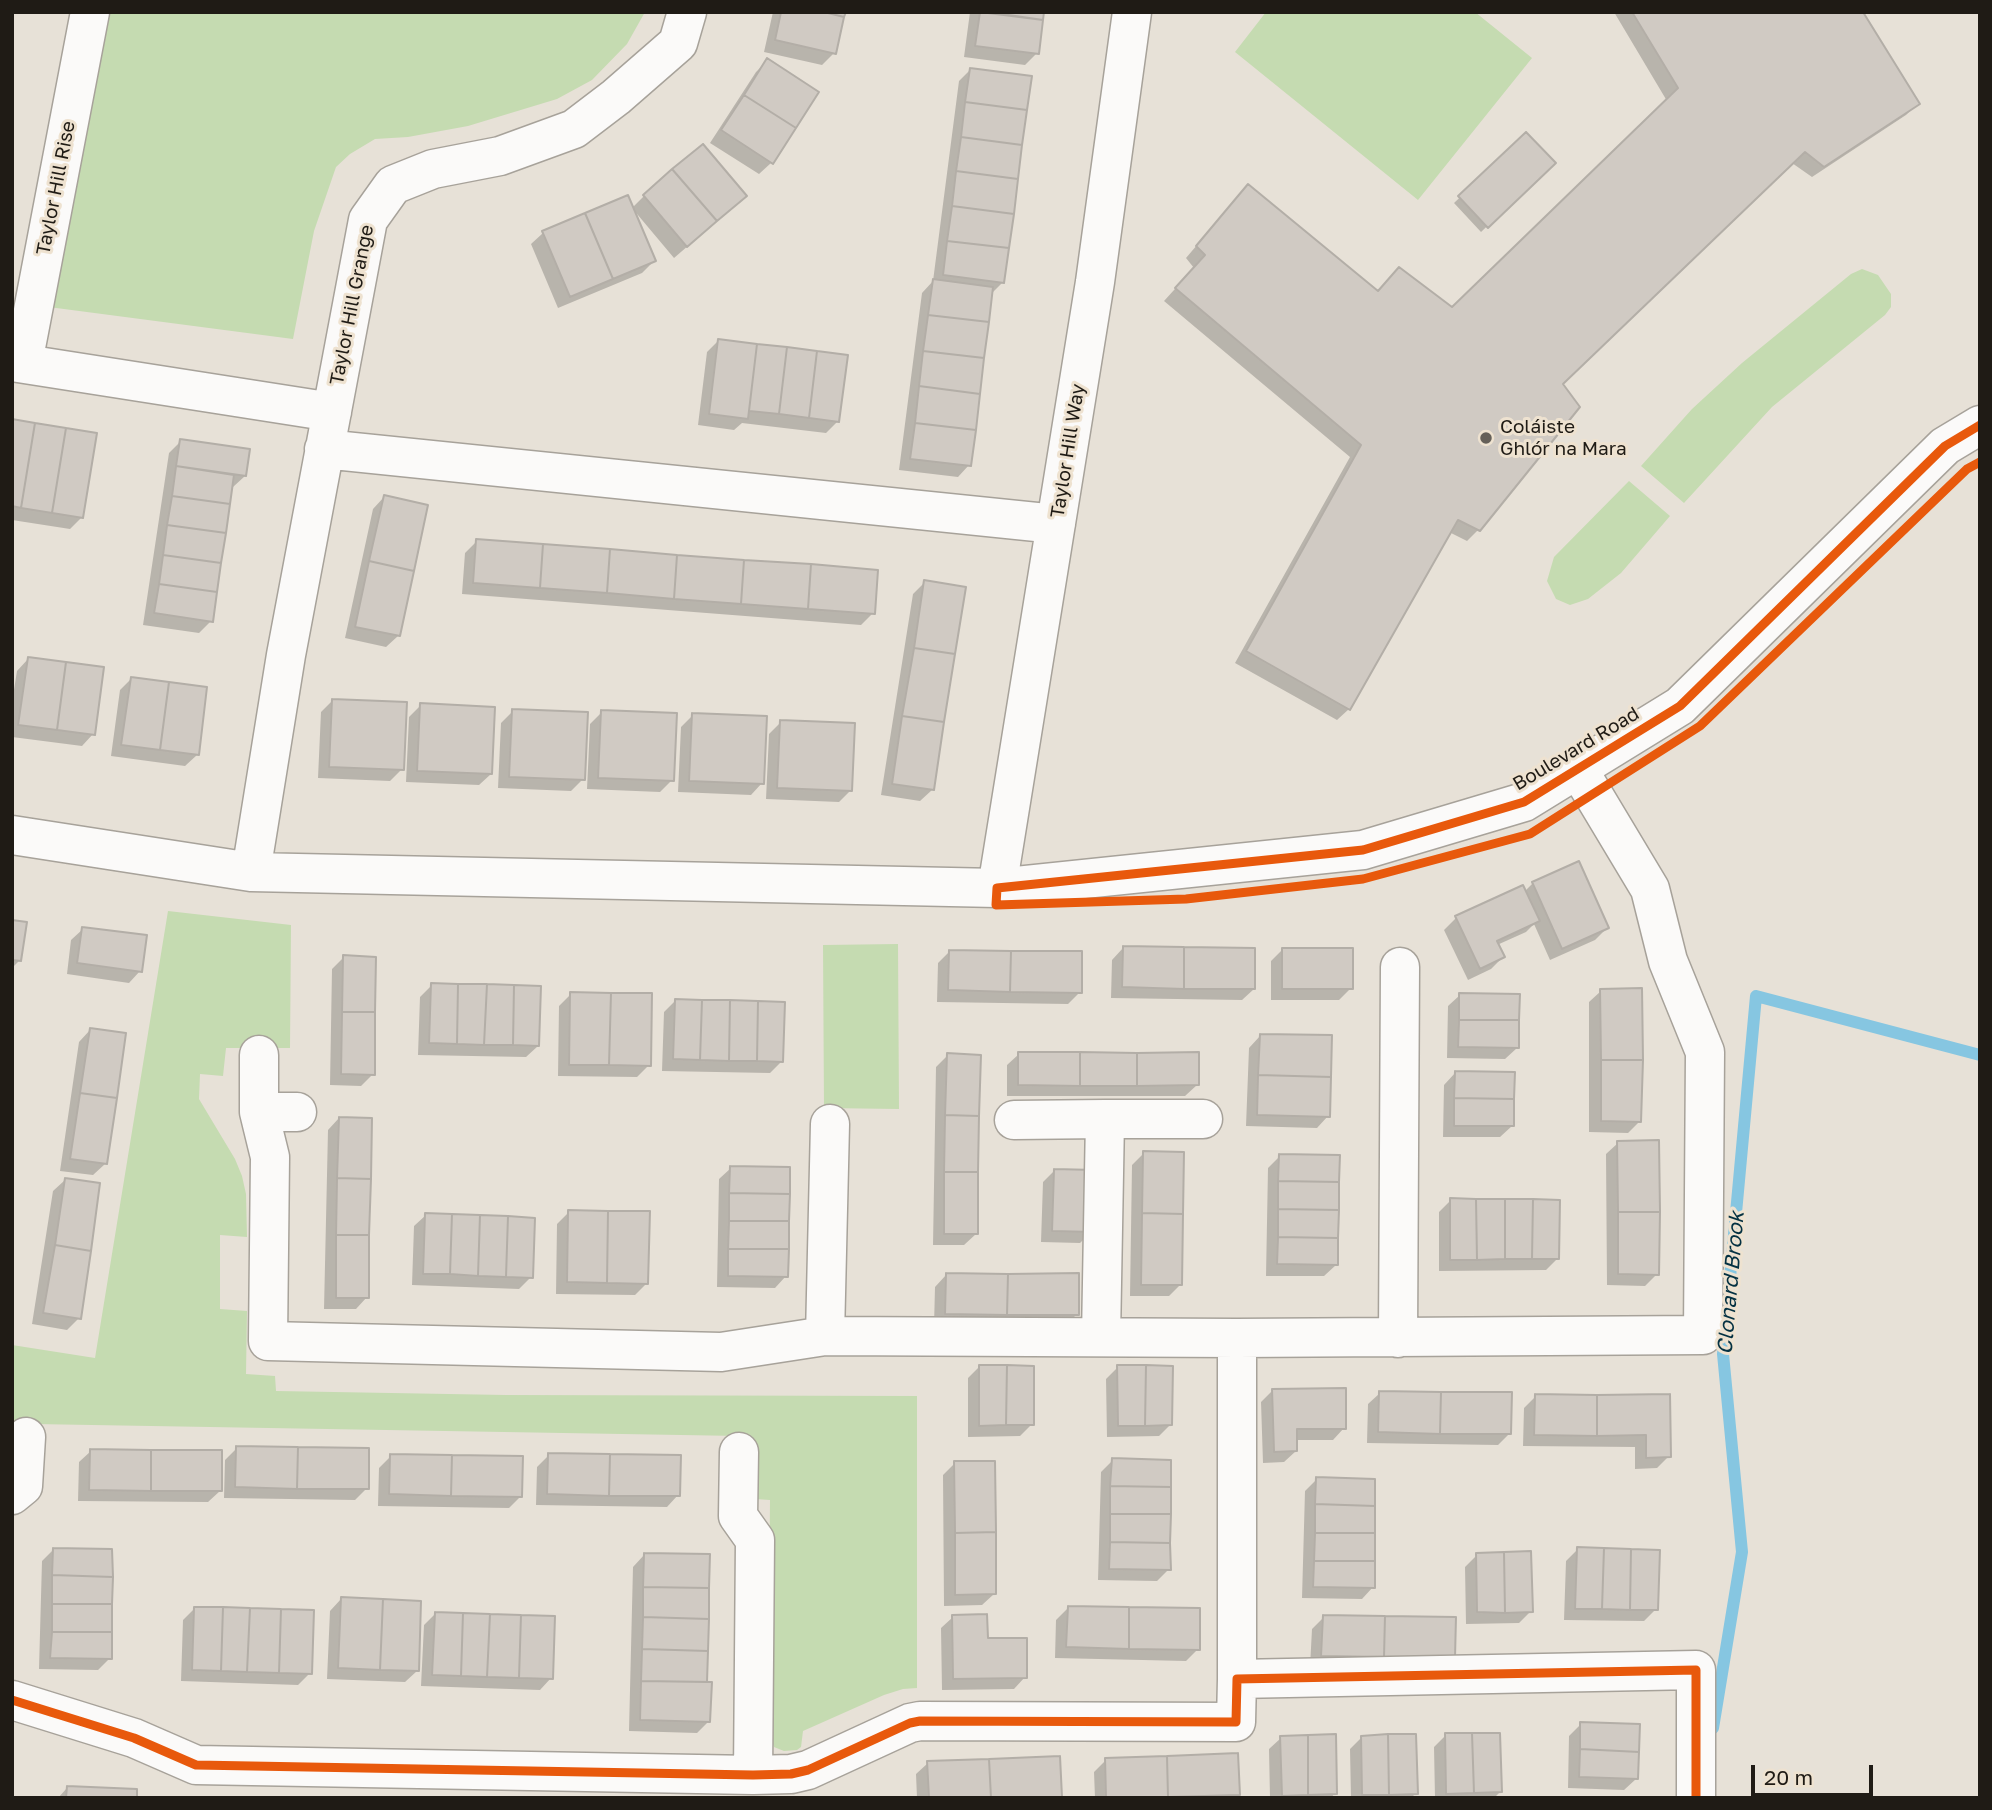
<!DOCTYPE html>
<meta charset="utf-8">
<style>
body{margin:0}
#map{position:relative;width:1992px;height:1810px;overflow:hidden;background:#e7e1d7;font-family:"Golos Text",sans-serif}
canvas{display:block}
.frame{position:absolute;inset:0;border:14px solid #1f1b15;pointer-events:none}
.scale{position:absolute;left:1751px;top:1765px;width:122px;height:32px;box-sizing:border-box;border:4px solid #1f1b15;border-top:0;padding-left:9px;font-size:21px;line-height:24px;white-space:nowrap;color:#1f1b15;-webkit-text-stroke:5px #eee2d0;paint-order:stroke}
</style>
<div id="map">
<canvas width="1992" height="1810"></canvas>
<div class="frame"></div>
<div class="scale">20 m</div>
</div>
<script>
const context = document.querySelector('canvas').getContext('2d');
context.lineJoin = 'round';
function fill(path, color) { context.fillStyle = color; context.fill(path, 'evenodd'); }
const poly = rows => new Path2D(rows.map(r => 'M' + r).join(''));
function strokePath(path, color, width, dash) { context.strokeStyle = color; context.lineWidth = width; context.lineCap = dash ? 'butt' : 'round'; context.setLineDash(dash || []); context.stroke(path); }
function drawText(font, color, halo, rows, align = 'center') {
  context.font = font + ' "Golos Text",sans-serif'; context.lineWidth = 6; context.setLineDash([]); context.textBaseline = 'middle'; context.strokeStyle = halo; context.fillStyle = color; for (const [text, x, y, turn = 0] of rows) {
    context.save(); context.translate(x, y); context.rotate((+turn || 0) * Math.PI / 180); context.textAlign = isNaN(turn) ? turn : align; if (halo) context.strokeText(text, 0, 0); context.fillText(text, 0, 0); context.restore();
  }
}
fill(poly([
 [102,12,645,12,627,44,592,80,557,99,468,126,408,137,375,139,350,154,336,167,314,231,293,339,41,306],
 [1266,12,1475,12,1532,58,1418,200,1235,52],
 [1862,269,1878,275,1891,294,1891,307,1885,315,1772,407,1684,503,1641,466,1692,409,1742,363,1851,274],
 [1629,481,1670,516,1621,573,1588,599,1570,605,1556,599,1547,581,1554,557],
 [168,911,291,925,290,1048,226,1048,223,1076,200,1074,199,1099,235,1159,242,1176,246,1194,247,1237,220,1235,220,1309,247,1311,246,1374,275,1376,276,1391,506,1395,917,1396,917,1688,903,1689,884,1695,803,1731,801,1747,797,1750,784,1751,774,1747,768,1731,770,1500,755,1499,740,1436,33,1424,12,1435,12,1345,95,1358],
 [898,944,899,1109,824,1108,823,945]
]), '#c5dbb1');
fill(poly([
 [773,12,844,12,834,53,822,65,764,52],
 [970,12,1042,12,1037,53,1025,65,964,57],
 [1614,12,1861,12,1917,104,1906,115,1812,177,1792,163,1561,384,1479,529,1467,541,1449,532,1349,709,1337,720,1235,663,1350,457,1164,301,1194,268,1186,258,1237,198,1377,292,1452,309,1667,101],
 [768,60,771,163,759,174,710,143,756,72],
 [970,70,1003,282,991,294,969,465,958,477,899,470,922,293,933,281,959,81],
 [1526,135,1553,163,1481,232,1454,203],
 [644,196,733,207,674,258,632,208],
 [543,233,654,261,642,273,558,308,531,244],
 [719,340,846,356,838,421,826,433,742,423,734,430,698,425,707,352],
 [12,421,82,517,70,529,12,520],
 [181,441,245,476,233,487,231,487,211,621,199,633,143,625,169,453],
 [384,497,398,636,386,647,345,638,373,509],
 [477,541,873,613,861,625,462,594,465,553],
 [925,582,932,790,920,801,881,795,913,594],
 [28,659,93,734,82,746,12,737,12,702,17,671],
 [131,679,197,755,185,766,111,756,120,690],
 [332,701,402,769,390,781,318,778,321,712],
 [421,705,491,774,479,785,406,782,409,717],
 [513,711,583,779,571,791,498,788,501,723],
 [602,712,672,780,660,792,587,789,590,724],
 [693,715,762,783,751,795,678,792,681,727],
 [781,722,851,790,839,802,766,799,769,734],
 [1533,883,1607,928,1595,940,1550,960,1534,924,1526,932,1497,945,1503,957,1491,969,1468,980,1444,930,1456,918,1522,887,1524,892],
 [12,922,20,960,12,968],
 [83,929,140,971,129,983,67,974,71,940],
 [1123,948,1254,989,1242,1000,1111,998,1112,960],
 [1283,949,1351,988,1339,1000,1271,1000,1271,961],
 [950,951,1080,992,1068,1004,937,1002,938,963],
 [344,957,373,1074,361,1086,330,1085,332,969],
 [432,985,538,1046,526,1057,418,1055,420,997],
 [1601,991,1640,1121,1628,1133,1589,1132,1589,1002],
 [571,994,649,1065,637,1077,558,1076,559,1006],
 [1460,995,1517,1048,1505,1059,1447,1058,1448,1006],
 [675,1001,782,1061,770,1073,662,1071,664,1012],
 [90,1030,105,1164,93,1175,60,1171,79,1042],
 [1260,1036,1328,1116,1317,1128,1246,1126,1249,1048],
 [1019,1054,1197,1085,1185,1096,1007,1096,1007,1065],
 [948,1055,976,1234,964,1245,933,1245,936,1067],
 [1455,1073,1512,1126,1500,1137,1443,1137,1444,1085],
 [339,1118,367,1297,356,1309,324,1309,328,1130],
 [1618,1143,1657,1274,1645,1286,1607,1285,1606,1154],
 [1144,1153,1181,1284,1169,1296,1130,1296,1132,1165],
 [1280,1156,1336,1265,1324,1276,1266,1276,1268,1168],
 [731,1168,786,1276,775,1288,717,1287,719,1179],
 [1054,1171,1092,1231,1080,1243,1041,1242,1043,1182],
 [65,1180,79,1318,67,1330,32,1324,53,1191],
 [1451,1200,1558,1258,1546,1270,1439,1271,1439,1212],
 [569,1212,647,1283,635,1295,556,1294,557,1224],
 [426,1215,531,1277,519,1289,412,1285,414,1226],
 [946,1275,1077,1314,1065,1326,934,1326,935,1287],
 [979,1367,1032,1424,1020,1436,968,1437,968,1378],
 [1118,1367,1171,1424,1159,1436,1107,1437,1106,1379],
 [1273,1390,1344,1428,1333,1440,1295,1440,1296,1451,1284,1462,1263,1463,1261,1402],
 [1380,1393,1510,1433,1498,1445,1367,1443,1368,1404],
 [1536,1396,1668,1396,1669,1456,1657,1468,1635,1469,1635,1447,1523,1446,1524,1408],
 [237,1448,367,1488,355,1500,224,1498,225,1460],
 [91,1451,220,1491,208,1502,78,1501,79,1462],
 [549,1455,678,1495,667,1507,536,1505,537,1467],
 [391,1456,521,1496,509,1508,378,1506,379,1468],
 [1113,1460,1169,1569,1157,1581,1098,1580,1101,1472],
 [955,1463,994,1594,982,1605,944,1606,943,1475],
 [1317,1479,1373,1587,1362,1599,1302,1598,1305,1491],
 [54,1549,110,1658,98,1670,39,1669,42,1561],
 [1578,1549,1656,1609,1644,1621,1564,1620,1566,1561],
 [644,1555,705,1684,709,1721,697,1733,629,1731,633,1567],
 [1477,1555,1531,1611,1519,1623,1466,1624,1465,1567],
 [341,1599,417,1671,405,1682,327,1679,330,1611],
 [195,1608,310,1673,298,1685,181,1681,183,1620],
 [1068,1608,1198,1649,1186,1661,1055,1658,1056,1620],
 [435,1614,551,1678,540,1690,421,1686,424,1625],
 [953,1617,986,1640,1025,1677,1014,1689,942,1690,941,1628],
 [1324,1617,1453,1657,1310,1667,1312,1629],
 [1581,1724,1636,1779,1624,1790,1568,1788,1569,1736],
 [1446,1735,1500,1792,1494,1798,1435,1798,1434,1747],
 [1362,1737,1416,1793,1411,1798,1351,1798,1350,1749],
 [1281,1738,1335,1793,1331,1798,1270,1798,1269,1749],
 [1106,1760,1238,1794,1235,1798,1095,1798,1094,1772],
 [928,1763,1060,1797,917,1798,916,1774],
 [67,1788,135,1798,58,1798]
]), '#0003');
strokePath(poly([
 [1713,1728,1742,1552,1723,1354,1756,996,1980,1055]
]), '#86c6e1', 12);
const building = poly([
 [781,12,824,12,844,17,836,54,775,40,781,12],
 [824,12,846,12,844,17,824,12],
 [980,12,1043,20,1039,54,975,46,980,12],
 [988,12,1044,12,1043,20,988,12],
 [1632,12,1863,12,1920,104,1824,167,1805,152,1563,384,1580,407,1480,531,1458,520,1350,710,1246,651,1361,445,1175,288,1205,255,1196,246,1248,184,1378,291,1399,267,1452,307,1678,88,1632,12],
 [767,58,819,92,796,128,744,95,767,58],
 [970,68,1032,76,1027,110,965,102,970,68],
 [744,95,796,128,773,164,721,130,744,95],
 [965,102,1027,110,1022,145,961,137,965,102],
 [1526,132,1556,163,1488,228,1458,196,1526,132],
 [961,137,1022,145,1018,179,956,171,961,137],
 [703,144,747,196,717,221,672,169,703,144],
 [672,169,717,221,687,247,643,195,672,169],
 [956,171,1018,179,1014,214,952,206,956,171],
 [628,195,656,261,613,279,585,213,628,195],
 [952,206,1014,214,1009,248,947,241,952,206],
 [585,213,613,279,570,297,542,231,585,213],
 [947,241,1009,248,1004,283,943,275,947,241],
 [933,279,993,287,989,322,928,315,933,279],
 [928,315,989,322,984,358,923,351,928,315],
 [718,339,757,344,748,419,709,414,718,339],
 [757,344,787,347,779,414,749,411,757,344],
 [787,347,817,351,809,418,779,414,787,347],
 [817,351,848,355,839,422,809,418,817,351],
 [923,351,984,358,980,394,919,386,923,351],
 [919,386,980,394,976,430,915,423,919,386],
 [12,419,35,423,21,508,12,506,12,419],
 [35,423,66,428,52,513,21,508,35,423],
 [915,423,976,430,971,466,910,459,915,423],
 [66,428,97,433,83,518,52,513,66,428],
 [180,439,250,449,246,476,176,466,180,439],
 [176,466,234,475,230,504,172,496,176,466],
 [384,495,428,505,414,571,369,561,384,495],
 [172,496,230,504,226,533,167,525,172,496],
 [167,525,226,533,221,563,163,555,167,525],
 [476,539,543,544,540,588,473,583,476,539],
 [543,544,610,549,607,593,540,588,543,544],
 [610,549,677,555,674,599,607,593,610,549],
 [163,555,221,563,217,592,159,584,163,555],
 [677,555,744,560,741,604,674,599,677,555],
 [744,560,811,564,808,609,741,604,744,560],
 [369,561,414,571,400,636,355,627,369,561],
 [811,564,878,570,875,614,808,609,811,564],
 [924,580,966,587,955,654,914,648,924,580],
 [159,584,217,592,213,622,154,613,159,584],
 [914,648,955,654,944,722,902,716,914,648],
 [28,657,66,662,57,730,18,725,28,657],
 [66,662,104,667,95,735,57,730,66,662],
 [131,677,169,682,160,750,121,745,131,677],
 [169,682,207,687,199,755,160,750,169,682],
 [332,699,407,702,404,770,329,767,332,699],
 [420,703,495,707,492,774,417,771,420,703],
 [512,709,588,712,585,780,509,777,512,709],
 [601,710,677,713,674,781,598,778,601,710],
 [692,713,767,716,764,784,689,781,692,713],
 [902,716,944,722,934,790,892,784,902,716],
 [780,720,855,723,852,791,777,788,780,720],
 [1579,861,1609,928,1562,949,1532,882,1579,861],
 [1523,885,1540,921,1497,941,1505,957,1480,969,1455,916,1523,885],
 [12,920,27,922,21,961,12,960,12,920],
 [82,927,147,935,142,972,77,963,82,927],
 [1123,946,1184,947,1184,989,1122,987,1123,946],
 [1184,947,1255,948,1255,989,1184,989,1184,947],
 [1282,948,1353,948,1353,989,1282,989,1282,948],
 [949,950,1011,951,1010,992,948,990,949,950],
 [1011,951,1082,951,1082,993,1010,992,1011,951],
 [343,955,376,957,375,1012,342,1012,343,955],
 [431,983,458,984,457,1044,429,1043,431,983],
 [458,984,487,984,484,1045,457,1044,458,984],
 [487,984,514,985,513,1045,484,1045,487,984],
 [514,985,541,986,539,1046,513,1045,514,985],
 [1642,988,1643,1060,1601,1060,1600,989,1642,988],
 [570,992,611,993,609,1065,569,1065,570,992],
 [611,993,652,993,651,1066,609,1065,611,993],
 [1459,993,1520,994,1519,1020,1459,1020,1459,993],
 [675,999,702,1000,700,1060,673,1059,675,999],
 [702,1000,730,1000,729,1061,700,1060,702,1000],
 [730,1000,758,1001,757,1061,729,1061,730,1000],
 [758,1001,785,1002,783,1062,757,1061,758,1001],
 [342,1012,375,1012,375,1075,341,1074,342,1012],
 [1459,1020,1519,1020,1519,1048,1458,1047,1459,1020],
 [90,1028,126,1033,117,1098,80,1093,90,1028],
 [1260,1034,1332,1035,1331,1077,1258,1075,1260,1034],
 [1018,1052,1080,1052,1080,1086,1018,1085,1018,1052],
 [1080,1052,1137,1053,1137,1086,1080,1086,1080,1052],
 [1199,1052,1199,1085,1137,1086,1137,1053,1199,1052],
 [947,1053,981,1055,979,1116,945,1115,947,1053],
 [1601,1060,1643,1060,1641,1122,1601,1121,1601,1060],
 [1455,1071,1515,1072,1514,1099,1454,1098,1455,1071],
 [1258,1075,1331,1077,1330,1117,1257,1115,1258,1075],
 [80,1093,117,1098,107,1164,70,1159,80,1093],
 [1454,1098,1514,1099,1514,1126,1454,1126,1454,1098],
 [945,1115,979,1116,978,1172,944,1172,945,1115],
 [339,1117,372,1118,371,1179,337,1178,339,1117],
 [1659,1140,1660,1212,1618,1212,1617,1141,1659,1140],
 [1143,1151,1184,1152,1183,1214,1142,1213,1143,1151],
 [1279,1154,1340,1155,1339,1182,1278,1181,1279,1154],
 [730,1166,790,1167,790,1194,729,1193,730,1166],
 [1054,1169,1095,1170,1093,1232,1052,1231,1054,1169],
 [944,1172,978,1172,978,1234,944,1234,944,1172],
 [65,1178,100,1183,91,1251,55,1245,65,1178],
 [337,1178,371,1179,369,1235,336,1235,337,1178],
 [1278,1181,1339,1182,1339,1210,1278,1209,1278,1181],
 [729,1193,790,1194,789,1221,729,1221,729,1193],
 [1450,1198,1476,1199,1477,1260,1450,1260,1450,1198],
 [1476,1199,1505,1199,1505,1259,1477,1260,1476,1199],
 [1505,1199,1533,1199,1532,1259,1505,1259,1505,1199],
 [1533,1199,1560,1200,1559,1259,1532,1259,1533,1199],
 [1278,1209,1339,1210,1338,1238,1278,1237,1278,1209],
 [568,1210,608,1211,607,1283,567,1282,568,1210],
 [608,1211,650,1211,648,1284,607,1283,608,1211],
 [1618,1212,1660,1212,1659,1275,1618,1274,1618,1212],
 [425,1213,452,1214,450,1274,423,1274,425,1213],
 [1142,1213,1183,1214,1182,1285,1141,1285,1142,1213],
 [452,1214,480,1215,478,1276,450,1274,452,1214],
 [480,1215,508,1216,506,1277,478,1276,480,1215],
 [508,1216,535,1218,533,1278,506,1277,508,1216],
 [729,1221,789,1221,789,1249,728,1249,729,1221],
 [336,1235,369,1235,369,1298,336,1298,336,1235],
 [1278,1237,1338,1238,1338,1265,1277,1264,1278,1237],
 [55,1245,91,1251,81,1319,43,1313,55,1245],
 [728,1249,789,1249,788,1277,728,1276,728,1249],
 [946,1273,1008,1274,1007,1315,945,1314,946,1273],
 [1079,1273,1079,1315,1007,1315,1008,1274,1079,1273],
 [979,1365,1007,1365,1006,1425,979,1426,979,1365],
 [1007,1365,1034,1366,1034,1425,1006,1425,1007,1365],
 [1117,1365,1146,1365,1145,1426,1118,1426,1117,1365],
 [1146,1365,1173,1366,1172,1425,1145,1426,1146,1365],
 [1346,1388,1346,1429,1297,1429,1297,1451,1274,1452,1272,1389,1346,1388],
 [1379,1391,1441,1392,1440,1434,1378,1432,1379,1391],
 [1441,1392,1512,1392,1511,1434,1440,1434,1441,1392],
 [1535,1394,1597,1395,1597,1436,1534,1435,1535,1394],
 [1670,1394,1671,1457,1646,1458,1646,1435,1597,1436,1597,1395,1670,1394],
 [236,1446,298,1447,297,1489,235,1487,236,1446],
 [298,1447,369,1448,369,1489,297,1489,298,1447],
 [90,1449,151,1450,151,1491,89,1490,90,1449],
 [151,1450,222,1450,222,1491,151,1491,151,1450],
 [548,1453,610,1454,609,1496,547,1494,548,1453],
 [390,1454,452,1455,451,1496,389,1494,390,1454],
 [610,1454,681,1455,680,1496,609,1496,610,1454],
 [452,1455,523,1456,522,1497,451,1496,452,1455],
 [1112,1458,1171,1460,1171,1487,1110,1486,1112,1458],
 [954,1461,995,1461,996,1532,955,1533,954,1461],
 [1316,1477,1375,1479,1375,1506,1315,1504,1316,1477],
 [1110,1486,1171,1487,1171,1514,1110,1514,1110,1486],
 [1315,1504,1375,1506,1375,1533,1315,1533,1315,1504],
 [1110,1514,1171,1514,1170,1543,1110,1542,1110,1514],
 [996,1532,996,1594,955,1595,955,1533,996,1532],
 [1315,1533,1375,1533,1375,1561,1314,1561,1315,1533],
 [1110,1542,1170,1543,1171,1570,1109,1569,1110,1542],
 [1577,1547,1604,1548,1602,1609,1575,1609,1577,1547],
 [53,1548,112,1549,113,1577,52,1575,53,1548],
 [1604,1548,1631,1549,1630,1610,1602,1609,1604,1548],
 [1631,1549,1660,1550,1658,1610,1630,1610,1631,1549],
 [1531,1551,1533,1612,1505,1613,1504,1552,1531,1551],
 [1504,1552,1505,1613,1477,1612,1476,1553,1504,1552],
 [644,1553,710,1554,709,1588,643,1587,644,1553],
 [1314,1561,1375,1561,1375,1588,1313,1587,1314,1561],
 [52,1575,113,1577,112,1604,52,1604,52,1575],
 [643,1587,709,1588,709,1619,643,1617,643,1587],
 [341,1597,383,1599,380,1670,338,1668,341,1597],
 [383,1599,421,1601,419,1671,380,1670,383,1599],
 [52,1604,112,1604,112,1632,52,1632,52,1604],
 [1068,1606,1129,1607,1129,1649,1066,1647,1068,1606],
 [194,1607,223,1607,221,1671,192,1670,194,1607],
 [223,1607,250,1608,247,1672,221,1671,223,1607],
 [1129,1607,1200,1608,1200,1650,1129,1649,1129,1607],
 [250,1608,281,1609,279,1673,247,1672,250,1608],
 [281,1609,314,1610,312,1674,279,1673,281,1609],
 [435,1612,463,1613,461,1676,432,1675,435,1612],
 [463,1613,490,1614,487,1677,461,1676,463,1613],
 [490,1614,521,1615,519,1678,487,1677,490,1614],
 [987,1614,988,1638,1027,1638,1027,1678,953,1679,952,1615,987,1614],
 [521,1615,555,1616,553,1679,519,1678,521,1615],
 [1323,1615,1385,1616,1384,1657,1321,1656,1323,1615],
 [1385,1616,1456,1617,1455,1658,1384,1657,1385,1616],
 [643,1617,709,1619,708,1651,642,1649,643,1617],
 [52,1632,112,1632,112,1659,50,1658,52,1632],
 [642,1649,708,1651,707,1682,641,1681,642,1649],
 [641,1681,712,1682,710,1722,640,1720,641,1681],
 [1580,1722,1640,1724,1639,1752,1580,1749,1580,1722],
 [1445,1733,1472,1733,1474,1793,1446,1794,1445,1733],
 [1472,1733,1500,1733,1502,1792,1474,1793,1472,1733],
 [1336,1734,1337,1794,1308,1795,1308,1735,1336,1734],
 [1388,1734,1416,1734,1418,1794,1389,1795,1388,1734],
 [1388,1734,1389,1795,1362,1795,1361,1736,1388,1734],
 [1308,1735,1308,1795,1282,1796,1280,1736,1308,1735],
 [1580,1749,1639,1752,1638,1779,1579,1777,1580,1749],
 [1238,1753,1240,1795,1168,1797,1167,1756,1238,1753],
 [1060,1756,1062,1797,991,1798,989,1759,1060,1756],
 [1167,1756,1168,1797,1106,1798,1105,1758,1167,1756],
 [989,1759,991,1798,929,1798,927,1761,989,1759],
 [67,1786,137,1789,137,1798,66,1798,67,1786]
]);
fill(building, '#d0cac3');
strokePath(building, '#b3aea7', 2);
const minor = poly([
 [12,362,332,412],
 [23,363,90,12],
 [324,449,1056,524],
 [12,835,251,872,997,888,1363,850,1524,802,1680,706,1945,446,1980,425],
 [251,872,286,655,368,220,393,185,433,169,500,156,574,129,616,97,678,43,687,12],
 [997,888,1095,282,1132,12],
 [259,1055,259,1112,270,1157,268,1341,721,1352,825,1336,1237,1338,1237,1679],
 [259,1112,297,1112],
 [1105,1119,1203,1119],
 [1014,1120,1105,1119,1101,1337],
 [825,1336,830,1124],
 [1237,1338,1703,1335,1705,1052,1668,961,1650,889,1578,769],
 [1398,1338,1400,967],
 [739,1452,738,1516,755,1540,753,1775],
 [12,1495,23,1486,26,1437],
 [12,1700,134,1738,196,1765,753,1775,791,1774,808,1770,910,1723,920,1721,1236,1722,1237,1679,1696,1670,1696,1798]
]);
strokePath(minor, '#a7a29a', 41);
strokePath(minor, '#fbfaf9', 38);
strokePath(poly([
 [1980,425,1945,446,1680,706,1524,802,1363,850,997,888,996,905,1186,899,1363,879,1530,834,1700,726,1967,469,1980,462],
 [12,1700,134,1738,196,1765,753,1775,791,1774,808,1770,910,1723,920,1721,1236,1722,1237,1679,1696,1670,1696,1798]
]), '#e8590c', 9);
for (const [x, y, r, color] of [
 [1486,438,7,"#656059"]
]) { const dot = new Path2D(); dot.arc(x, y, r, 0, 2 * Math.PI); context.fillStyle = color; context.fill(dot); strokePath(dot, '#eee2d0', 2.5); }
drawText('19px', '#1f1b15', '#eee2d0', [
 ["Taylor Hill Rise",56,188,-79],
 ["Taylor Hill Grange",352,305,-79],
 ["Taylor Hill Way",1068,451,-81],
 ["Boulevard Road",1576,749,-31]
]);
drawText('19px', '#1f1b15', '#eee2d0', [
 ["Coláiste",1500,427],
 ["Ghlór na Mara",1500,449]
], 'left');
drawText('italic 21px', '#043142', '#eee2d0', [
 ["Clonard Brook",1731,1283,-85]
]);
</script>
